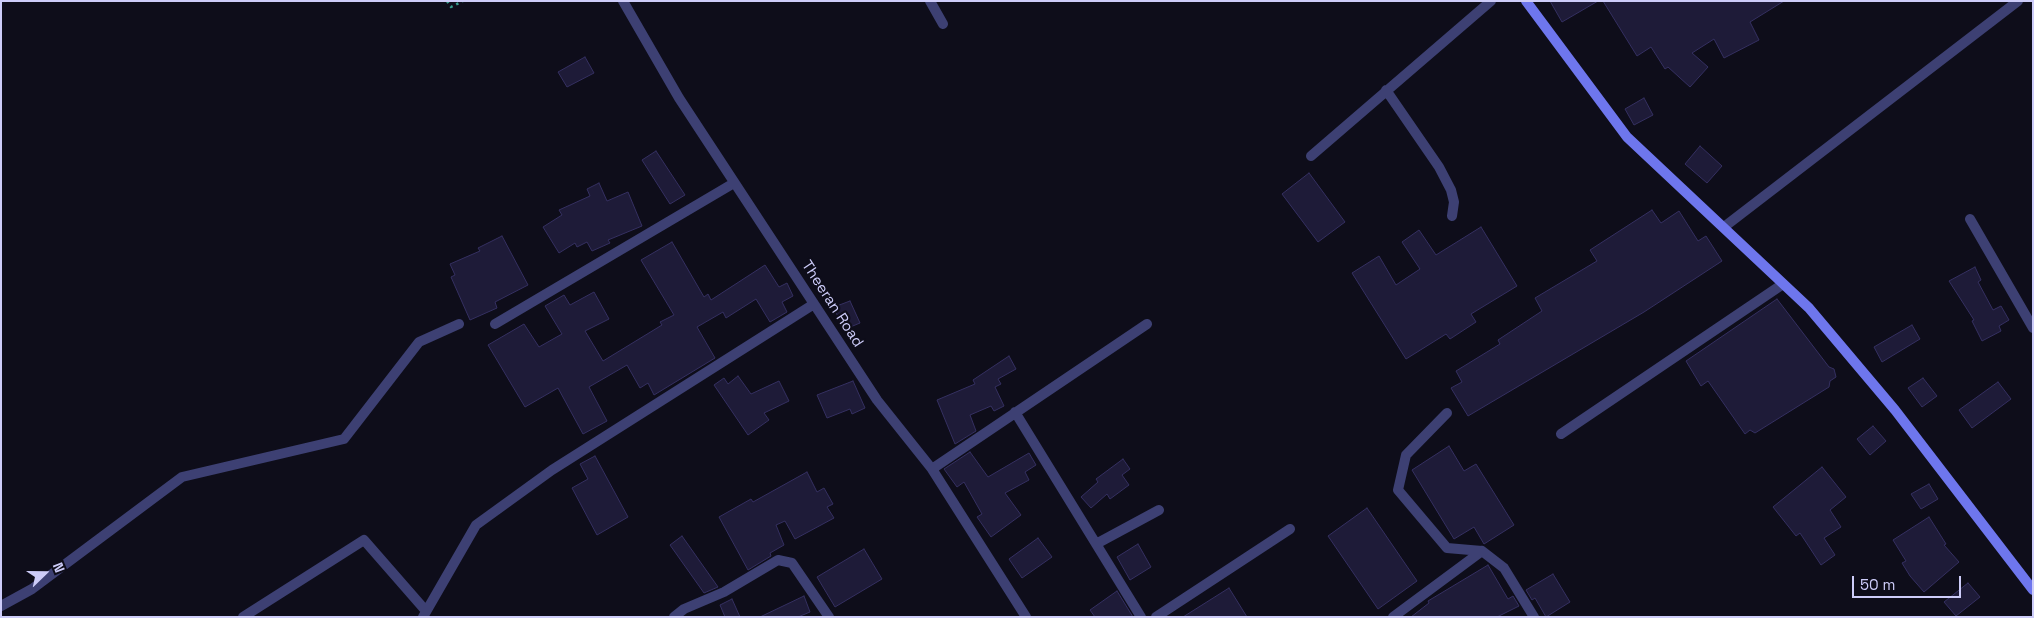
<!DOCTYPE html>
<style>
body{margin:0}
#map{position:relative;width:2034px;height:618px;overflow:hidden;background:#0e0d1a;font-family:"Space Grotesk",sans-serif}
canvas{display:block}
.frame{position:absolute;inset:0;border:2px solid #cdccf9;pointer-events:none}
.north{position:absolute;left:20px;top:548px;width:50px;height:50px;-webkit-text-stroke:4px #0e0d1a;paint-order:stroke;rotate:68deg;font-size:14px;font-weight:700;line-height:20px;text-align:center;color:#cdccf9}
.north::after{content:'';display:block;margin:auto;width:18px;height:22px;background:#cdccf9;clip-path:polygon(50% 0,100% 100%,50% 72%,0 100%)}
.scale{position:absolute;left:1852px;top:576px;width:109px;height:22px;box-sizing:border-box;border:2px solid #cdccf9;border-top:0;padding-left:6px;font-size:15px;line-height:18px;white-space:nowrap;color:#cdccf9;-webkit-text-stroke:4px #0e0d1a;paint-order:stroke}
</style>
<div id="map">
<canvas width="2034" height="618"></canvas>
<div class="frame"></div>
<div class="north">N</div>
<div class="scale">50 m</div>
</div>
<script>
const context = document.querySelector('canvas').getContext('2d');
context.lineJoin = 'round';
function fill(path, color) { context.fillStyle = color; context.fill(path, 'evenodd'); }
const poly = rows => new Path2D(rows.map(r => 'M' + r).join(''));
function strokePath(path, color, width, dash) { context.strokeStyle = color; context.lineWidth = width; context.lineCap = dash ? 'butt' : 'round'; context.setLineDash(dash || []); context.stroke(path); }
function drawText(font, color, halo, rows, align = 'center') {
  context.font = font + ' "Space Grotesk",sans-serif'; context.lineWidth = 4.5; context.setLineDash([]); context.textBaseline = 'middle'; context.strokeStyle = halo; context.fillStyle = color; for (const [text, x, y, turn = 0] of rows) {
    context.save(); context.translate(x, y); context.rotate((+turn || 0) * Math.PI / 180); context.textAlign = isNaN(turn) ? turn : align; if (halo) context.strokeText(text, 0, 0); context.fillText(text, 0, 0); context.restore();
  }
}
const building = poly([
 [1550,1,1598,1,1562,22,1550,1],
 [1603,1,1784,1,1750,22,1759,40,1724,58,1714,39,1692,53,1708,67,1690,87,1668,67,1665,69,1651,47,1637,56,1603,1],
 [585,57,594,73,567,87,558,72,585,57],
 [1644,98,1653,115,1634,125,1625,109,1644,98],
 [1700,146,1722,166,1707,183,1685,164,1700,146],
 [656,151,685,195,670,204,642,160,656,151],
 [1309,173,1345,222,1318,242,1282,194,1309,173],
 [599,183,607,201,628,192,642,226,608,240,610,243,592,251,587,242,577,247,575,243,559,253,543,227,562,215,559,210,590,196,587,189,599,183],
 [1652,210,1661,223,1679,211,1698,241,1706,236,1722,261,1644,312,1468,416,1451,388,1462,382,1456,371,1500,344,1498,340,1542,311,1535,298,1597,261,1590,250,1652,210],
 [1481,227,1517,286,1471,314,1476,322,1450,339,1446,334,1406,359,1352,273,1379,256,1396,285,1420,269,1402,242,1419,230,1436,255,1481,227],
 [502,236,528,285,495,302,497,308,470,320,451,277,455,275,450,264,480,251,478,248,502,236],
 [672,242,704,297,708,294,711,300,765,265,779,287,787,283,793,296,782,302,787,312,770,322,756,299,726,318,723,312,697,327,715,358,654,395,648,383,640,388,627,365,589,387,607,421,583,434,558,388,525,407,488,345,524,324,539,347,562,334,545,306,564,295,570,305,594,292,609,319,585,331,603,361,662,325,660,322,674,315,641,260,672,242],
 [1975,267,1981,280,1978,282,1993,310,2001,306,2009,320,1999,326,2001,331,1982,341,1972,321,1974,320,1949,281,1975,267],
 [1777,299,1829,367,1834,369,1836,377,1830,381,1829,387,1755,433,1750,430,1745,434,1708,381,1701,386,1686,361,1777,299],
 [850,301,860,323,843,330,834,307,850,301],
 [1912,325,1920,339,1882,362,1874,347,1912,325],
 [1009,356,1016,369,998,379,1001,384,995,387,1004,406,994,411,991,406,970,415,976,431,955,444,937,400,975,384,973,380,1009,356],
 [738,376,751,394,779,381,789,401,764,413,769,420,748,435,714,385,724,378,728,384,738,376],
 [1923,378,1937,396,1922,407,1908,388,1923,378],
 [853,381,865,408,852,414,850,409,827,418,817,395,853,381],
 [1998,382,2011,399,1972,428,1959,410,1998,382],
 [1873,426,1886,441,1870,455,1857,439,1873,426],
 [1449,446,1464,471,1476,464,1514,525,1484,544,1474,527,1454,539,1412,470,1449,446],
 [970,452,988,477,1029,453,1036,465,1025,472,1029,480,1005,493,1021,515,991,537,977,517,982,514,964,482,957,487,944,469,970,452],
 [595,456,628,517,597,535,572,488,588,479,580,464,595,456],
 [1123,459,1130,469,1122,475,1129,485,1110,499,1107,494,1091,508,1081,497,1098,482,1096,479,1123,459],
 [1822,467,1846,497,1830,510,1841,527,1824,538,1835,555,1821,565,1800,533,1796,536,1773,507,1822,467],
 [807,472,817,492,824,488,833,504,827,507,834,518,795,539,785,521,776,525,784,545,770,553,771,556,748,570,719,517,751,499,753,502,807,472],
 [1929,484,1938,499,1921,509,1911,494,1929,484],
 [1367,508,1417,581,1378,609,1328,536,1367,508],
 [1929,517,1946,544,1944,545,1959,562,1924,592,1910,576,1902,563,1906,561,1893,540,1929,517],
 [682,536,718,587,704,593,670,545,682,536],
 [1038,538,1052,557,1022,578,1009,559,1038,538],
 [1138,544,1151,567,1130,580,1117,557,1138,544],
 [864,549,882,579,835,607,817,577,864,549],
 [1488,565,1508,599,1513,596,1519,606,1497,617,1411,617,1429,603,1428,601,1488,565],
 [1553,574,1570,602,1546,617,1535,598,1532,600,1526,590,1553,574],
 [1968,583,1980,597,1956,616,1944,602,1968,583],
 [1229,588,1247,617,1183,617,1229,588],
 [1117,591,1133,617,1095,617,1090,610,1117,591],
 [804,596,810,612,798,617,760,617,804,596],
 [732,599,740,617,725,617,720,605,732,599]
]);
fill(building, '#1e1b38');
strokePath(building, '#353061', 1);
strokePath(poly([
 [447,1,451,7,463,1]
]), '#3a9e8f', 2.5, [2.5, 4]);
strokePath(poly([
 [623,1,679,98,877,400,932,469,1026,617],
 [930,1,943,24],
 [1386,90,1439,167,1451,190,1454,202,1452,216],
 [1311,156,1491,1],
 [1970,219,2033,328],
 [1724,227,2018,1],
 [495,324,734,183],
 [1015,412,1141,617],
 [1447,413,1406,455,1398,490,1447,548,1482,551],
 [1561,434,1783,284],
 [932,469,1147,324],
 [1096,544,1159,510],
 [1,606,32,589,182,477,344,439,419,342,459,324],
 [243,617,364,540,426,611],
 [423,617,476,525,552,470,814,304],
 [674,617,684,609,724,592,778,560,792,563,829,617],
 [1156,617,1290,529],
 [1393,617,1482,551,1504,568,1534,617]
]), '#3d4073', 10);
strokePath(poly([
 [1526,1,1627,137,1809,308,1895,410,2033,590]
]), '#6e76ed', 10);
drawText('15px', '#cdccf9', '#0e0d1a', [
 ["Theeran Road",832,304,57]
]);
</script>
